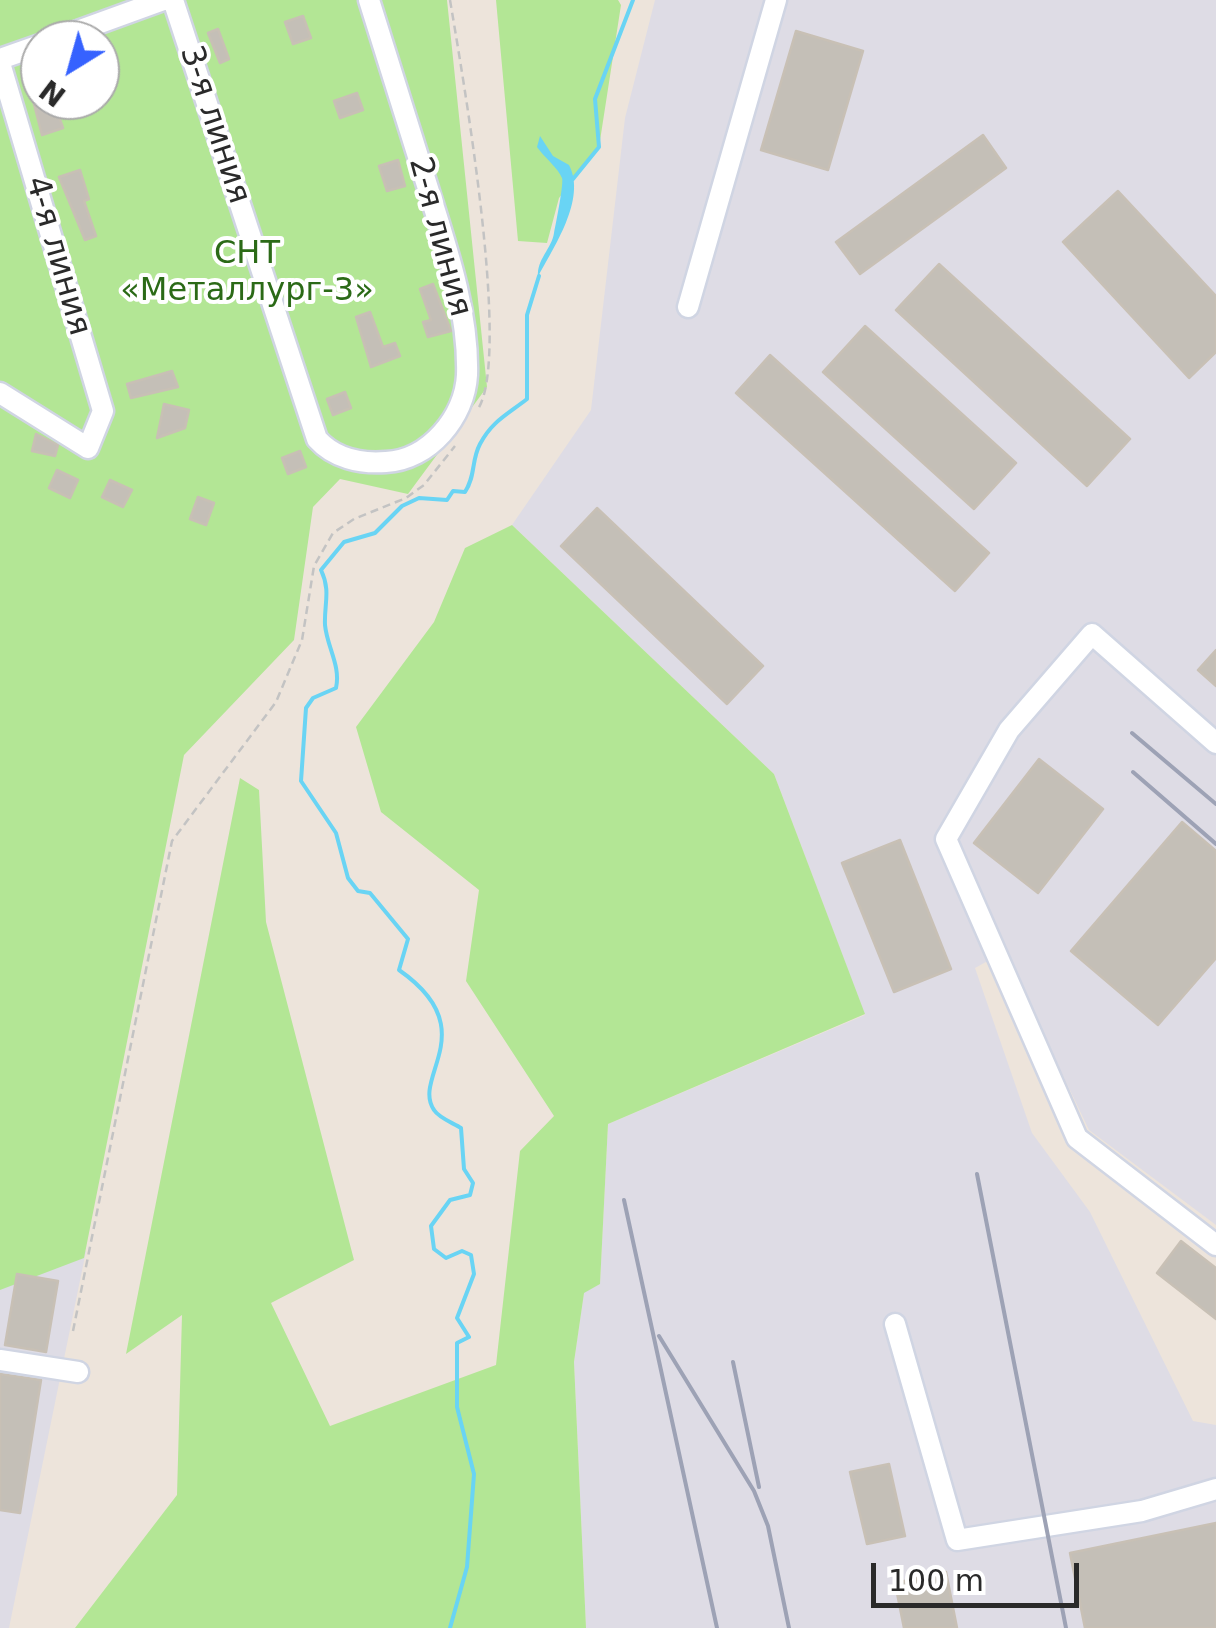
<!DOCTYPE html>
<meta charset="utf-8">
<style>
body{margin:0}
#map{position:relative;width:1216px;height:1628px;overflow:hidden;background:#ede4db;font-family:"DejaVu Sans",sans-serif}
canvas{display:block}
.north{position:absolute;left:20px;top:20px;width:100px;height:100px;box-sizing:border-box;background:#fff;border:2px solid #aaa;border-radius:50%;rotate:217deg;font-size:28px;font-weight:700;line-height:40px;text-align:center;color:#2a2a2a}
.north::after{content:'';display:block;margin:auto;width:35px;height:45px;background:#3662ff;clip-path:polygon(50% 0,100% 100%,50% 72%,0 100%)}
.scale{position:absolute;left:871px;top:1563px;width:208px;height:45px;box-sizing:border-box;border:5px solid #2a2a2a;border-top:0;padding-left:12px;font-size:30px;line-height:35px;white-space:nowrap;color:#2a2a2a;-webkit-text-stroke:8px #fff;paint-order:stroke}
</style>
<div id="map">
<canvas width="1216" height="1628"></canvas>
<div class="north">N</div>
<div class="scale">100 m</div>
</div>
<script>
const ctx = document.querySelector('canvas').getContext('2d');
ctx.lineJoin = 'round';
function paint(path, color) {
  ctx.fillStyle = color;
  ctx.fill(path, 'evenodd');
}
function stroke(path, color, width, dash) {
  ctx.strokeStyle = color;
  ctx.lineWidth = width;
  ctx.lineCap = dash ? 'butt' : 'round';
  ctx.setLineDash(dash || []);
  ctx.stroke(path);
}
function write(font, color, halo, rows, align = 'center') {
  ctx.font = font + ' "DejaVu Sans",sans-serif';
  ctx.lineWidth = 8;
  ctx.setLineDash([]);
  ctx.textBaseline = 'middle';
  ctx.strokeStyle = halo;
  ctx.fillStyle = color;
  for (const [text, x, y, turn = 0] of rows) {
    ctx.save();
    ctx.translate(x, y);
    ctx.rotate((+turn || 0) * Math.PI / 180);
    ctx.textAlign = isNaN(turn) ? turn : align;
    if (halo) ctx.strokeText(text, 0, 0);
    ctx.fillText(text, 0, 0);
    ctx.restore();
  }
}
paint(new Path2D(`
 M655 0H1216V1225L1089 1130 1004 952 975 968 1032 1133 1090 1212 1193 1421 1216 1425V1628H586L574 1362 584 1292 600 1284 608 1124 865 1015 774 774 512 525 591 410 625 118Z
 M86 1251 9 1628H0V1285Z`), '#dedce5');
paint(new Path2D(`
 M0 0H447L487 387 408 494 340 479 313 507 294 640 184 755 84 1258 0 1290ZM40 40H100V100H40Z
 M496 0H618L621 5 599 147 559 198 547 243 518 241Z
 M512 525 774 774 865 1014 608 1124 600 1284 584 1293 574 1362 586 1628H75L177 1495 182 1315 126 1354 240 778 259 790 266 922 354 1260 271 1303 330 1426 496 1365 520 1151 554 1116 466 981 479 890 381 812 356 727 434 622 465 548Z`), '#b3e695');
paint(new Path2D(`
 M540 136 553 156 569 165C587 199 553 248 538 277 536 260 552 248 554 233 556 223 564 183 562 178 558 168 544 157 537 147Z`), '#69d4f4');
stroke(new Path2D(`
 M573 179 599 147 595 99 633 0
 M450 1628 467 1567 474 1474 457 1407V1343L469 1337 457 1318 474 1274 471 1255 462 1251 446 1258 434 1249 431 1226 450 1200 470 1195 473 1183 464 1169 461 1128C453 1123 439 1118 434 1110 411 1077 485 1030 399 970L408 939 370 893 358 891 348 878 336 833 301 781 306 708 313 698 336 688C341 666 327 647 325 625 324 604 331 591 321 570L344 542 375 533 402 506 419 498 447 500 453 491 465 492C476 475 471 461 480 444 492 421 508 414 527 399V315L539 276`), '#69d4f4', 4);
const building = new Path2D(`
 M303 16 311 38 293 44 285 22Z
 M218 29 229 59 220 63 208 33Z
 M796 31 863 51 828 170 761 150Z
 M40 68V100H53L63 128 42 135 26 73Z
 M357 93 363 110 340 118 334 101Z
 M983 135 1006 168 860 274 836 242Z
 M398 160 405 186 387 191 379 166Z
 M80 170 89 199 84 201 96 236 85 240 59 177Z
 M1118 191 1216 296V352L1189 378 1063 242Z
 M939 264 1130 439 1087 486 896 310Z
 M433 284 451 331 428 337 423 322 431 320 420 289Z
 M370 312 383 347 395 343 400 356 371 367 356 317Z
 M865 326 1016 463 974 509 823 372Z
 M770 355 989 553 955 591 736 393Z
 M172 371 178 387 131 398 127 384Z
 M345 392 351 408 333 415 327 399Z
 M164 404 189 410 185 428 157 438Z
 M36 434 58 445 55 456 32 451Z
 M300 451 306 467 288 474 282 458Z
 M57 470 78 480 70 498 49 488Z
 M110 480 132 490 123 507 102 497Z
 M198 497 214 503 206 525 190 519Z
 M597 508 763 666 727 704 561 546Z
 M1216 650V686L1198 670Z
 M1039 759 1103 809 1038 893 974 843Z
 M1182 822 1216 851V958L1158 1025 1071 951Z
 M900 840 951 969 894 992 842 863Z
 M1181 1241 1216 1268V1319L1157 1273Z
 M17 1274 58 1281 46 1352 5 1345Z
 M0 1374 41 1380 20 1513 0 1510Z
 M889 1464 905 1536 867 1544 850 1472Z
 M1216 1523V1628H1085L1070 1553Z
 M946 1572 957 1628H904L895 1583Z`);
paint(building, '#c4bfb7');
stroke(building, '#c8c0b5', 2.5);
const minor = new Path2D(`
 M173 0 317 439C334 458 360 464 386 462 429 460 465 417 467 375 469 310 445 243 426 182 407 121 388 61 369 0
 M53 40 163 0
 M0 59 40 45
 M0 63 103 411 88 448 0 393
 M688 307 776 0
 M1216 743 1092 634 1009 730 946 839 1077 1138 1216 1245
 M895 1324 957 1540 1142 1511 1216 1489
 M0 1360 78 1372`);
stroke(minor, '#d0d5e3', 25);
stroke(new Path2D(`
 M450 0C462 72 512 355 478 409
 M73 1331 172 841 276 702 302 640 314 566 333 533 354 519 406 498 424 485 455 446`), '#c3c3c3', 2.5, [8, 5]);
stroke(minor, '#fff', 20);
stroke(new Path2D(`
 M1132 733 1216 804
 M1133 772 1216 844
 M977 1174 1066 1628
 M624 1200 717 1628
 M659 1336 754 1491 768 1526 789 1628
 M733 1362 759 1487`), '#9da2b5', 4);
write('32px', '#2a2a2a', '#fff', [
 ["3-я линия",214,125,72],
 ["2-я линия",439,237,75],
 ["4-я линия",57,256,74]
]);
write('32px', '#2b6a17', '#fff', [
 ["СНТ",247,255],
 ["«Металлург-3»",247,292]
]);
</script>
